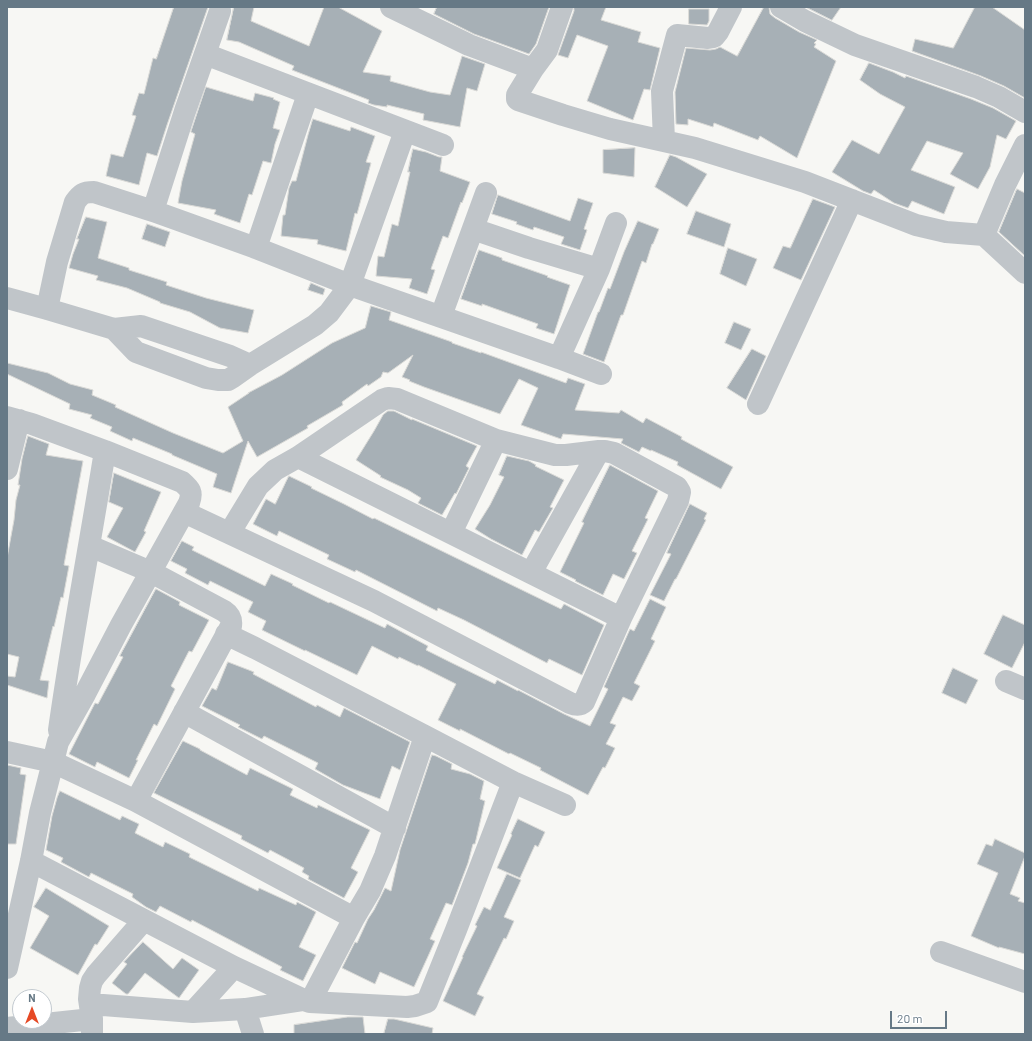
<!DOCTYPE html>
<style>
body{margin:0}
#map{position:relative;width:1032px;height:1041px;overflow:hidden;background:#f7f7f4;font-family:Barlow,sans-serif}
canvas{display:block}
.frame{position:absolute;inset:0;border:8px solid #667986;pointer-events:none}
.north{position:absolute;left:12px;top:989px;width:40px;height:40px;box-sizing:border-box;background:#fff;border:1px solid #c2c9cf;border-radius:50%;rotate:0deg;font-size:11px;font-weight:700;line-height:16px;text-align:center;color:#667986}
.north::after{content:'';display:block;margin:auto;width:14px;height:18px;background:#e64925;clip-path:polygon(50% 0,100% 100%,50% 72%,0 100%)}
.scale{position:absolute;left:890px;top:1011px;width:57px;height:18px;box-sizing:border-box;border:2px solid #667986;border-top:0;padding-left:5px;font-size:12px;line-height:14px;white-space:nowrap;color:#667986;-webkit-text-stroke:3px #fff;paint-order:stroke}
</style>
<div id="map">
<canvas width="1032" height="1041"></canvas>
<div class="frame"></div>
<div class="north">N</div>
<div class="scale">20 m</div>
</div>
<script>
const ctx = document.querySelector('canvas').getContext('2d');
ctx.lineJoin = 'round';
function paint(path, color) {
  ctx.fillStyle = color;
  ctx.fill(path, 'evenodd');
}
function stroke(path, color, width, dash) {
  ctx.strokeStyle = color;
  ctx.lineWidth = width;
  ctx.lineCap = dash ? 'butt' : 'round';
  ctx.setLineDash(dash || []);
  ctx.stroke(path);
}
const building = new Path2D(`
 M174 7H208L167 125 157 156 147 153 139 185 106 176 111 154 123 157 136 116 132 115 139 93 144 94 153 58 156 59Z
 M234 7H254L251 21 309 46 324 7H338L382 31 363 72 391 76 390 81 430 92 450 95 462 56 485 64 477 91 467 88 460 127 423 120 424 114 387 105V107L374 105 368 103 369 100 292 70 294 66 239 42 227 40Z
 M437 7H549L536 44 529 54 474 34 434 14Z
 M574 7H606L601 20 641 32 638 42 660 48 650 90 644 89 633 120 587 101 608 46 577 35 568 58 558 55 574 11Z
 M764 7H769L770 14 775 18 799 32 817 40 814 43 816 44 814 47 836 61 797 158 760 136 758 140 714 123 713 127 688 119V125L676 124 675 92 686 48 710 50 716 49 720 47 737 56Z
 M806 7H841L832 20Z
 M975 7H992L1025 30V98L1004 86 981 76 912 51 915 39 953 48Z
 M689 9H709V21L707 25 689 24Z
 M869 63 893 72 905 78 906 76 971 99 993 108 1016 121 1006 139 997 135 990 167 978 189 950 174 963 153 927 141 911 170 955 187 944 214 912 201 908 208 894 203 874 190 871 194 863 191 832 172 852 140 879 154 905 107 880 94 860 80Z
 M206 87 253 101 255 93 274 98 273 99 280 102 273 128 280 130 275 144 271 163 263 161 252 195 249 194 240 223 214 214 216 210 178 203 182 181 195 134 191 132Z
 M313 119 350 131 351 127 375 136 366 162 371 163 357 214 355 213 346 251 317 244 318 240 281 236 283 215H285L289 188 292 181H296L308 135Z
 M635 148 634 177 603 173V150Z
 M413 149 426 152 439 157H442L440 171 470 182 462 203 461 202 448 238 443 236 431 269 435 270 427 294 409 288 412 279 376 276 378 256 384 257 392 224 398 226 410 172H408Z
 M670 155 676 157 707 174 687 207 655 187Z
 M1017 189 1025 193V256L999 232Z
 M498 195 570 221 578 198 593 203 584 229 587 230 580 250 561 244 564 237 534 227 533 230 516 224 517 222 492 214Z
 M813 199 835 207 801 280 773 268 783 246 790 248Z
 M696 211 731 224 724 247 687 234Z
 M86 217 107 222 98 258 129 268V270L167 282 166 285 206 298 254 310 248 333 220 328 190 312 160 303V302L127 288 96 280 98 276 69 268 73 254 79 239H77Z
 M638 221 659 229 653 244H652L646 263 642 261 623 315H621L604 362 583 354 598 312H599L608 288 610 289 624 252Z
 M147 224 170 232 165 247 142 239Z
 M728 248 757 259 746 286 720 274Z
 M479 250 502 258V260L548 276 547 277 570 285 554 334 536 328 538 324 482 304V306L461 299Z
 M311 283 325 289 323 295 308 290Z
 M371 306 391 312 389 320 452 342V343L481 353V352L566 383 568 378 585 384 575 410 619 413 621 410 643 423 646 418 682 437 681 439 733 467 721 489 677 465 678 462 651 450V451L642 447 639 452 621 443 623 439 563 434 561 439 521 425 538 388 519 379 500 414 424 387 409 381 410 380 402 377 413 355 388 373 383 372 381 377 368 386 367 384 342 402 343 405 307 426 308 428 257 457 248 441 231 493 213 487 217 474 172 455V454L133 438 132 441 110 431 112 427 90 418 92 415 69 409 70 404 7 374V363L48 373 70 384 93 390 92 395 116 405 115 407 173 433 223 453 243 441 228 407 249 393H248L282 375 332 343 365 328Z
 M734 322 751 329 741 350 725 343Z
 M752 349 766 356 746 400 727 388Z
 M388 411H394L412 420V419L477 446 466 466 469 468 456 494 455 493 442 515 418 503 421 498 408 490 380 477 381 476 356 460 374 431 383 415Z
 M28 436 49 444 46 455 83 461 64 565 69 566 63 598 61 597 54 627 53 626 40 680 49 681 47 698 7 685V676L15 677 19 657 7 654V558L14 520 16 500 20 485H18L22 459Z
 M507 456 529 461 536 465 535 466 564 480 550 507 553 508 550 513 539 532 535 530 522 555 491 539 475 529 490 505 504 477 499 475Z
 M610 465 658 491 645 518 648 519 632 551 637 553 624 579 613 574 603 595 575 581 576 580 560 572 584 523 582 522Z
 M114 473 161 492 144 531 146 532 135 552 107 537 123 508 109 502Z
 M289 476 312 487 311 488 344 504 373 519 374 518 561 609 564 604 604 625 582 675 549 659 547 663 464 620 438 608 437 611 356 570 355 572 327 559 329 555 279 531 277 536 253 524 266 499 275 504Z
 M690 504 707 513 704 519 706 520 676 579H675L664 601 650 595 671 554 667 553Z
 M182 541 194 547 192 550 265 586 271 574 293 584 292 585 329 603 330 602 385 628 387 624 428 646 426 650 452 663 495 684 497 680 518 691V690L564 714 590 726 608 689 604 687 630 629 634 631 650 599 666 607 651 639 655 641 634 683 640 686 632 701 623 697 610 723 616 725 606 744 615 748 605 768 603 767 588 795 540 770 541 768 510 753 509 754 460 729V731L438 720 456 684 418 665V666L399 657 398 659 372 646 357 675 305 650V651L262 630 266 621 248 612 253 602 210 581 208 585 185 573 187 569 171 561Z
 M156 589 180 602 179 605 209 620 192 652 189 651 171 686 175 689 157 726 154 724 136 760H138L129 778 97 762 95 767 69 754 95 703 98 704 123 657 120 656Z
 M1003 615 1025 625V642L1012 668 984 654Z
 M228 662 254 672 253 674 316 707 317 705 340 717 344 708 410 742 400 770 392 766 380 799 343 785 315 769 318 763 264 736 262 739 238 727 240 725 202 706 212 688 216 690Z
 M953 668 978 680 966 704 942 693Z
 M183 741 200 749V750L247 775 250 768 293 789 290 795 317 808 318 805 370 830 351 868 358 872 344 898 308 879 309 876 302 872 304 868 270 850 268 853 241 839 242 836 154 793Z
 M432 755 436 756 452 764 451 769 470 774 484 781 480 799 485 801 475 844H473L468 863 452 905 446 903 430 939 435 941 414 987 380 972 375 984 342 968 355 942 357 943 368 919 374 910 385 888 391 891 400 850Z
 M7 765 21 768 20 774 26 775 16 844H7Z
 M60 791 120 820 122 816 139 824 135 833 163 847 165 842 190 854 189 857 258 891 259 888 296 905 297 902 316 912 299 947 316 955 303 981 280 970 282 967 192 920 191 922 160 906 156 912 146 907 132 897 133 894 91 873 89 877 61 862 63 858 46 850 52 816 57 798Z
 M518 819 545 832 538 847 535 845 520 878 497 868 512 835 511 834Z
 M995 839 1025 853V856L1010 894 1020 898 1018 901 1025 903V954L999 947V948L971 936 998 873 977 864 986 844 992 846Z
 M507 874 521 880 504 917 514 921 506 939 504 938 477 994 484 997 475 1016 443 1001 463 957H462L477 926 475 925 484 907 490 910Z
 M46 888 109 926 97 945 95 944 78 975 30 948 49 916 34 907Z
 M143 942 173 969 182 958 199 970 179 998 145 973 128 994H126L112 983 127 964 124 962Z
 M348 1017H363L365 1034H294V1025Z
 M388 1019H394L433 1028 432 1034H384Z`);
paint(building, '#a7b0b6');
stroke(building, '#d9d9d6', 1);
stroke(new Path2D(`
 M391 7 469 45 533 69
 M562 7 547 50 533 69 517 95V99L518 100 563 115 610 129 695 148 805 182 916 225 946 232 984 235 1025 273
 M781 7 805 21 855 45 976 87 999 97 1025 112
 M220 11 185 111 153 211 256 248 350 285 405 131
 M205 54 443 145
 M664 141 662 91 677 35 708 38 714 37 718 32 731 7
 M473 229 529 248 599 269
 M984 235 1005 185 1025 145
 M256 248 308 94
 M7 298 47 309 114 329 141 326 230 356 250 365
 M47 309 57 262 75 202C81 194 83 192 94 192L153 211
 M441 316 486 193
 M114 329 136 352 206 378 218 380H228L233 377 250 365 315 325 329 313 350 285 559 358 599 269 616 223
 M559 358 601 374
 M758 404 852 200
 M7 417 32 424 105 451 182 482C190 489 193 492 189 503L121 625 85 694 58 742 53 762 40 813 31 861 7 968
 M7 469 19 420
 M184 512 374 601 570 703C575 705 580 706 584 702L621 618 298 457
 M230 532 258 486 275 470 298 457 382 400 388 398 397 399 496 440 555 455H566L599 451H605L614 453 677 487 680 492 678 501 621 618
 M451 533 496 440
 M90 546 151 572 224 611C230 615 232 619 231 626L136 801
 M531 573 599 451
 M226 634 255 648 425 736 513 782 565 805
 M1006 681 1025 689
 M184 712 395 828
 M59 730C72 637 90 544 105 451
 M7 752 53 762 136 801 354 918
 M31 861 234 967 304 1000 310 1002 407 1007 415 1006 427 1002 456 930 513 782
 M941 952 1025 982
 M310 1002 354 918 370 891 385 856 425 736
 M90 1004 193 1012 245 1009 304 1000
 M245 1009 253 1034
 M193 1012 234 967
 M7 1028 92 1019
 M92 1034V1019L89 999 90 988 92 981 96 975 144 920`), '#c0c5c9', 22);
</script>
